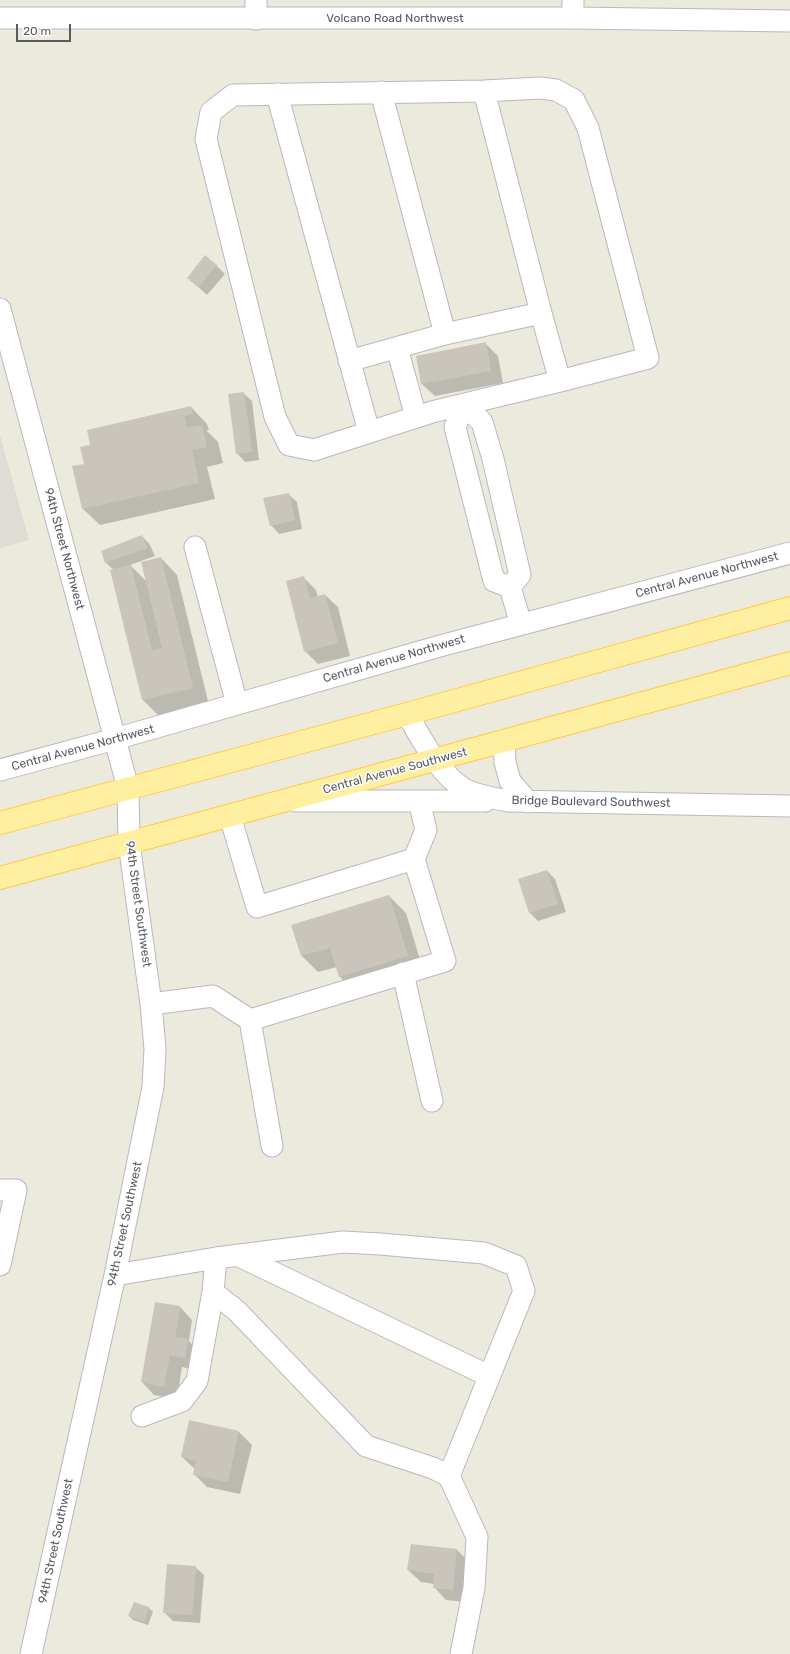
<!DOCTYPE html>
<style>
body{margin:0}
#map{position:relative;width:790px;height:1654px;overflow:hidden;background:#ece9dd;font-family:Rubik,sans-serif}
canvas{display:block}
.scale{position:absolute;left:16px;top:24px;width:55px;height:18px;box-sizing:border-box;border:2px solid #575b61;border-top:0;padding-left:5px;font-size:12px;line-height:14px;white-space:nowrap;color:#575b61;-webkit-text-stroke:3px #fff;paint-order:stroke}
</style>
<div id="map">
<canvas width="790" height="1654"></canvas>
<div class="scale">20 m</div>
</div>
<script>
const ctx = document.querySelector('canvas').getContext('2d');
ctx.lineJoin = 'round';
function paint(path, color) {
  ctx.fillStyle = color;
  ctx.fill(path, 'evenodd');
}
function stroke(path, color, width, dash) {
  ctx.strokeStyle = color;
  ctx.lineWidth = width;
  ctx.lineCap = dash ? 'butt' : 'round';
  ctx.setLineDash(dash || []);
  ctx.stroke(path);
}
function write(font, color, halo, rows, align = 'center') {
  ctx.font = font + ' Rubik,sans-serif';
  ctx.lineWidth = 3;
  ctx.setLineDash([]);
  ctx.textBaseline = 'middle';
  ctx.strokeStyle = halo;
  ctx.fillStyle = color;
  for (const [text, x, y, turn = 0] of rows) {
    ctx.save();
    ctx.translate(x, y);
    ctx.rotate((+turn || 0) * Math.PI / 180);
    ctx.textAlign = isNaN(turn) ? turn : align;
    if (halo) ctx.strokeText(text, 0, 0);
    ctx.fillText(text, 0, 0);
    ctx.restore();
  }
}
paint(new Path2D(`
 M0 435 29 540 0 548Z`), '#dfdcd6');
paint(new Path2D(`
 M216 265 225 274 207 295 188 278Z
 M485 343 498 356 503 383 435 396 422 384 417 357Z
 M243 393 252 401 259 460 245 462 237 453Z
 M191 407 207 424 209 430H206L218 442 223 463 207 467 215 499 100 525 83 509 74 467 85 464Z
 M288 494 297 502 302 529 279 534 271 525Z
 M142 536 150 545 155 556 130 565 147 582 161 558 177 575 209 705 159 716 143 700 112 571 114 570 106 563Z
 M303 577 316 590 318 597 325 595 338 607 350 656 318 664 305 651Z
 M547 871 555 879 566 912 538 921 529 912Z
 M389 896 406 913 424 973 356 993 340 977 337 967 318 972 302 956 292 926Z
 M180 1307 192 1320 189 1341 200 1353 197 1370 182 1367 177 1399 154 1395 142 1382Z
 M190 1421 239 1432 252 1445 240 1494 207 1487 194 1474 195 1469 182 1457Z
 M411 1545 457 1550 470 1563 465 1602 446 1600 434 1587V1584L421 1582 408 1570Z
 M195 1567 204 1575 200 1623 173 1621 164 1612Z
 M134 1603 149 1608 153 1612 148 1625 133 1620 129 1616Z`), '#0003');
paint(new Path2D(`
 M205 255 217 265 198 287 187 278Z
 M486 342 491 371 421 384 416 356Z
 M244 392 252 452 236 454 228 394Z
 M191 406 193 414 184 416 187 428 202 425 207 447 192 450 199 483 82 509 72 466 84 464 80 447 90 445 87 430Z
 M289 493 295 520 270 526 263 498Z
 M142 535 147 548 105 563 101 551Z
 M161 557 193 688 142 700 110 570 131 565 152 650 162 648 141 562Z
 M304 576 310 598 325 594 338 643 304 652 286 581Z
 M547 870 558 904 529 913 518 879Z
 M389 895 408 956 339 977 330 948 301 956 291 925Z
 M155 1302 180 1306 175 1337 188 1339 185 1358 170 1355 164 1387 141 1382Z
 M189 1420 239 1431 228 1482 193 1475 196 1461 181 1457Z
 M411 1544 457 1549 453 1590 433 1588 434 1574 407 1570Z
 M167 1564 196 1566 192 1615 163 1613Z
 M134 1602 149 1607 144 1622 128 1616Z`), '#c9c5bd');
const minor = new Path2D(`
 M0 18H573L790 21
 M573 18V0
 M256 19V0
 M484 91 541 313 560 381 432 412 314 450 289 445 275 417 206 139 211 112 233 95Z
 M484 91 540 88 556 90 574 100 588 128 648 358 560 381
 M277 94 369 432
 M0 309 128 788 129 843 151 1004 155 1049 153 1087 115 1275 31 1654
 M445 334 541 313
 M397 348 416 417
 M349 361 445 334 381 92
 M464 405 482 422 493 459 520 575 510 587 494 581 455 427Z
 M195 547 237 704
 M510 587 521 624
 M407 714C422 739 439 775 466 790 478 796 494 798 508 801L790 806
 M504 741 505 762 510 781 528 802
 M0 770 115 739 440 646 790 553
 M296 801H485
 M414 859 426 830 419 801
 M403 973 432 1101
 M151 1004 213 996 250 1020 445 961 414 859 257 907 230 816
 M250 1020 272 1146
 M0 1190H16L0 1265
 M237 1255 489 1376
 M115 1275 216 1258 343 1242 380 1244 484 1253 516 1266 524 1291 449 1476 433 1468 366 1446 237 1311 213 1292 216 1258
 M142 1416 182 1401 197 1381 213 1292
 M449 1476 477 1537 474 1588 461 1654`);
const major = new Path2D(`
 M0 823 407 714 790 608
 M0 878 790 663`);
stroke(minor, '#b6b9bf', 23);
stroke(major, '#ffca44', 24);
stroke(minor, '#fff', 21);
stroke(major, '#ffefa0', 22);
write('12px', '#575b61', '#fff', [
 ["Volcano Road Northwest",395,19],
 ["94th Street Northwest",64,549,75],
 ["Central Avenue Northwest",707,575,-15],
 ["Central Avenue Northwest",394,659,-16],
 ["Central Avenue Northwest",83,748,-15],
 ["Central Avenue Southwest",395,771,-15],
 ["Bridge Boulevard Southwest",591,802,1],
 ["94th Street Southwest",138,904,82],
 ["94th Street Southwest",125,1224,-78],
 ["94th Street Southwest",56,1541,-78]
]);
</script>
